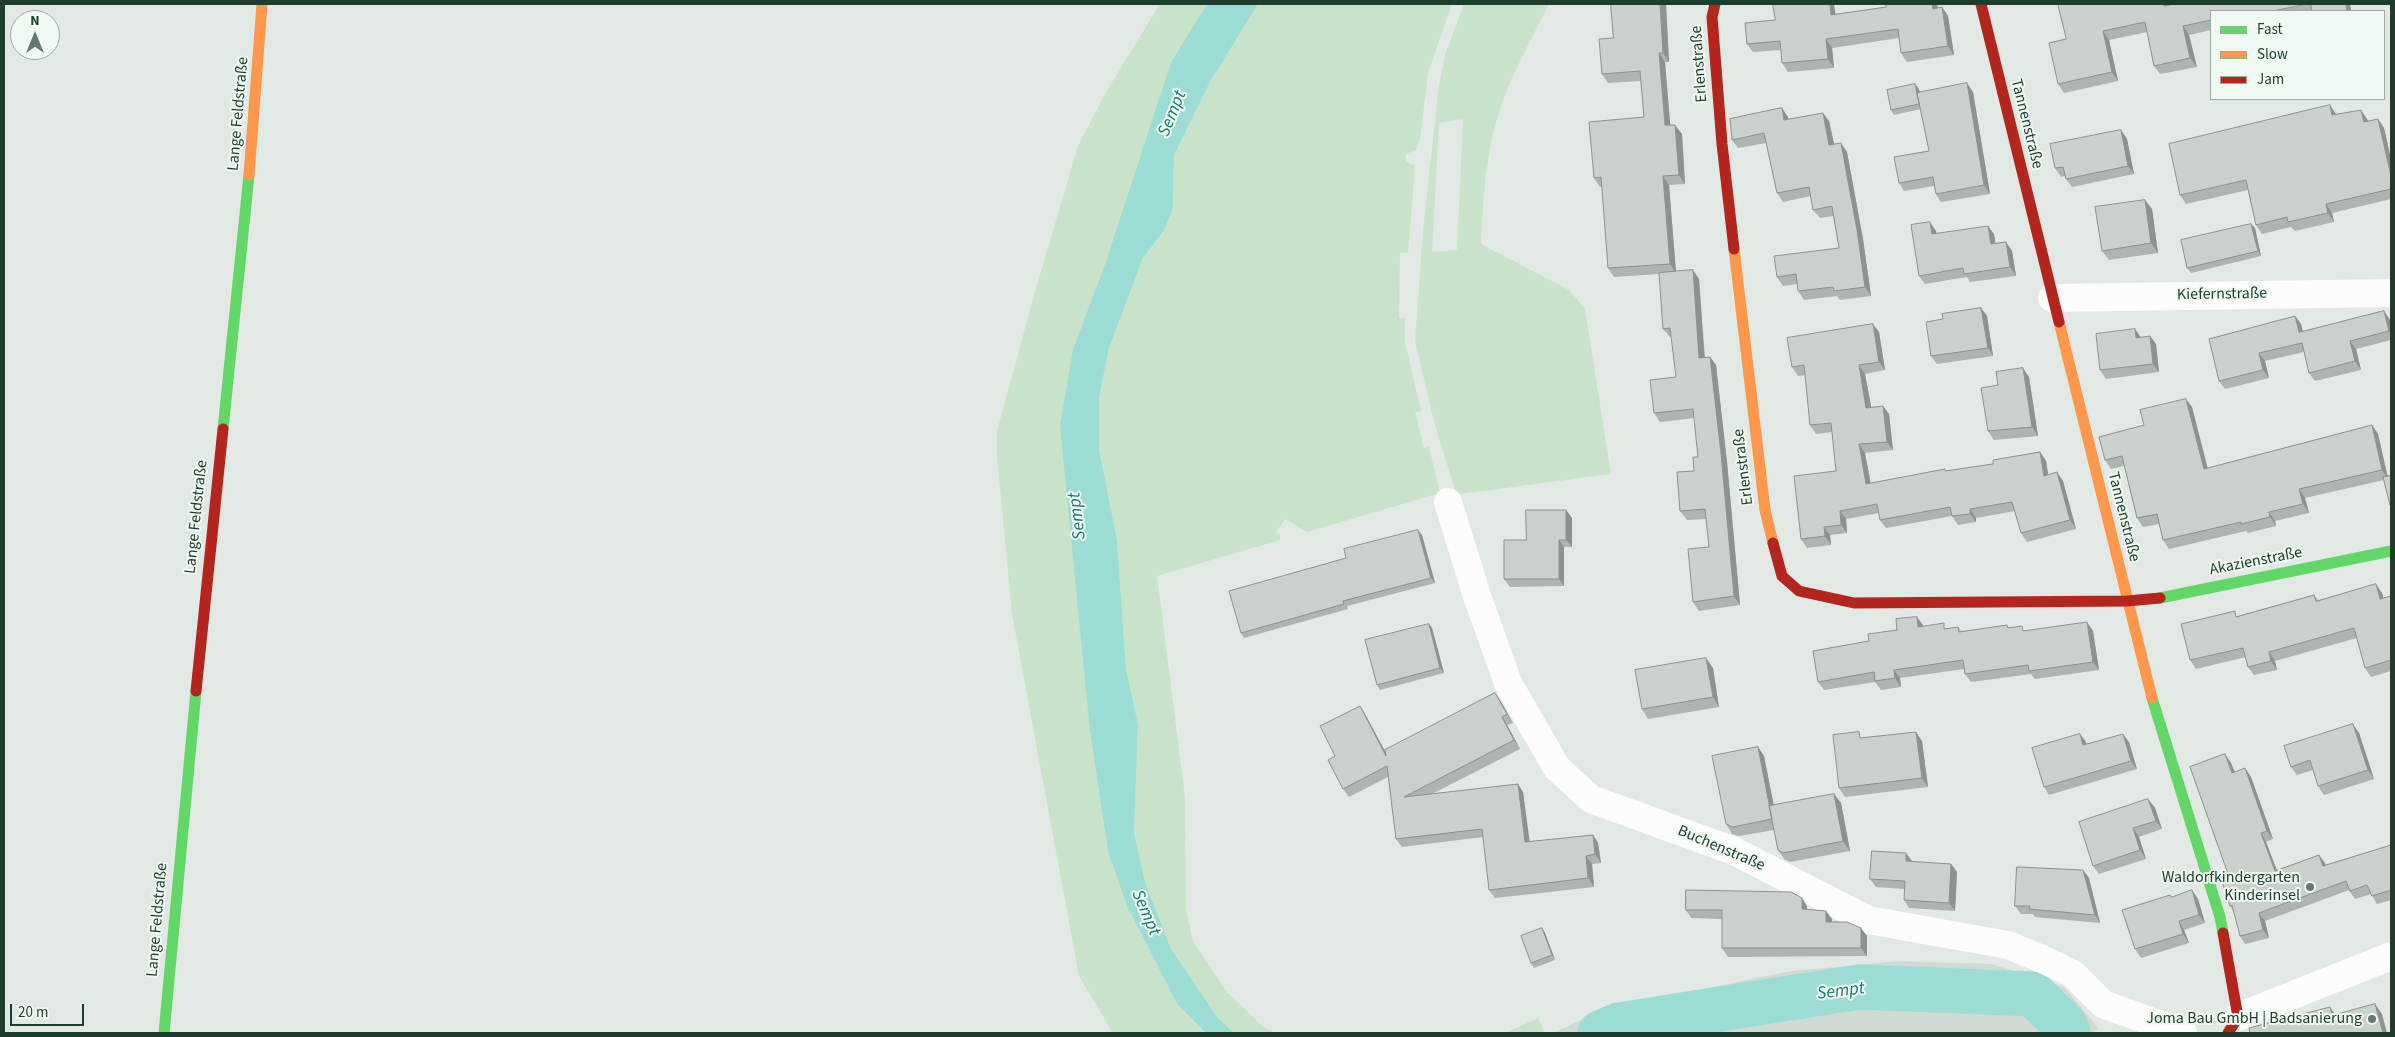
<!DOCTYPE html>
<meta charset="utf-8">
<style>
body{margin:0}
#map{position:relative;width:2395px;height:1037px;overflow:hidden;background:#e2e8e3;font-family:"Source Sans 3",sans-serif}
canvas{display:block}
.frame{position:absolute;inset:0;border:5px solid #1e3d2d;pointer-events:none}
.legend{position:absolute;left:2210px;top:10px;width:175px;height:90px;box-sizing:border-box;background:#eff8f1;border:1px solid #9bada3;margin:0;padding:6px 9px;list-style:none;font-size:15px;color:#1e3d2d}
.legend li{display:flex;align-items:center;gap:10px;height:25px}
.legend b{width:25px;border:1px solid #9bada3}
.north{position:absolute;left:10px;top:10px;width:50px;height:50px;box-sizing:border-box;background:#eff8f1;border:1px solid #9bada3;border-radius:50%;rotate:0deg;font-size:14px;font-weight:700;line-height:20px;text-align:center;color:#1e3d2d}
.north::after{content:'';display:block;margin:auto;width:18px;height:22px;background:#63796d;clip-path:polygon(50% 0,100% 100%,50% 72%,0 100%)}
.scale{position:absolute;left:10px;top:1004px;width:74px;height:22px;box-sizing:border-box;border:2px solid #1e3d2d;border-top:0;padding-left:6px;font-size:15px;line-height:18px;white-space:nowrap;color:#1e3d2d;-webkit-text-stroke:4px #eff8f1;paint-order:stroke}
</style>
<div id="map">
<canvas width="2395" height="1037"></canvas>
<div class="frame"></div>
<ul class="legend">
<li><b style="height:6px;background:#63d668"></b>Fast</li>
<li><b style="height:6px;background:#ff974d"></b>Slow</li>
<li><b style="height:6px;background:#b3261e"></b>Jam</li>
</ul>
<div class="north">N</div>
<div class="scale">20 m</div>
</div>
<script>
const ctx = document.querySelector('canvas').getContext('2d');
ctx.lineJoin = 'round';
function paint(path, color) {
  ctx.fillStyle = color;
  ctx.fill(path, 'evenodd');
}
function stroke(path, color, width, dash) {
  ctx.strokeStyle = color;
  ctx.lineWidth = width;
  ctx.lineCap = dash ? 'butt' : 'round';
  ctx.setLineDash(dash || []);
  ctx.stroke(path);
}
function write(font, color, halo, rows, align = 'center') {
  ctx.font = font + ' "Source Sans 3",sans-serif';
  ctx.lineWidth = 4;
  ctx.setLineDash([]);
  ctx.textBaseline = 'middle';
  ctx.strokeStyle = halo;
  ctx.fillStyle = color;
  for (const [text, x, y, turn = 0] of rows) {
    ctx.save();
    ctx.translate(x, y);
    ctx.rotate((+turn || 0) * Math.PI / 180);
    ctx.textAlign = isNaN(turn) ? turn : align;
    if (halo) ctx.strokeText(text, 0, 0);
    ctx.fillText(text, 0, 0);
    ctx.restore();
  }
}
paint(new Path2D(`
 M1900 961 1991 964 2064 987 2099 1029 2091 1033H1553L1599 1012 1756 978 1793 971Z`), '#cfdad2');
paint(new Path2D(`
 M1160 4H1207L1171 62 1105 264 1073 349V541L1090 731 1108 852 1127 906 1177 1004 1206 1033H1113L1079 976 1012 614 997 456V431L1036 288 1078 146 1106 92Z
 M1258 4H1452L1428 73 1420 139 1416 150 1406 154V161L1415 166 1408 253H1400L1399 318H1405V342L1421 411 1415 412 1424 448 1429 447 1440 493 1307 532 1285 519 1276 532 1280 535V540L1157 576 1185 797 1186 909 1193 941 1227 992 1262 1026 1276 1033H1234L1218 1018 1171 949 1145 882 1134 833 1138 724 1126 669 1117 540 1099 449V398L1109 348 1143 258 1164 230 1173 209 1174 155 1210 82Z
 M1464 4H1549C1535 32 1519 61 1507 90 1487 138 1483 193 1481 244L1569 290 1585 309 1611 474 1460 494 1471 529H1467L1434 422 1415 341 1423 230 1439 85 1445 55ZM1463 119 1457 250 1432 252 1439 123Z
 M1538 1018 1545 1033H1505Z`), '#c9e3ca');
paint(new Path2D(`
 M1207 4H1258L1210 82 1174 155 1173 209 1164 230 1143 258 1109 348 1099 398V449L1117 540 1126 669 1138 724 1134 833 1145 882 1171 949 1218 1018 1234 1033H1206L1177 1004 1127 906 1108 852 1090 731 1060 426 1073 349 1105 264 1171 62Z
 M1776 1001 1753 1013 1644 1033H1577L1611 1014 1687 1003Z`), '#9ddcd5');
stroke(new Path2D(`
 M1600 1033 1619 1025 1859 987 2033 994 2064 1024 2068 1033`), '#9ddcd5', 45);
stroke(new Path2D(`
 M2052 298 2391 293
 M1448 502 1477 596 1508 683 1557 768 1591 799 1734 851 1868 920 2008 945 2042 959 2073 974 2103 1004 2183 1033
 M2238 1017 2391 956`), '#fbfcfb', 28);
stroke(new Path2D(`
 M223 429 249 175
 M2160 598 2391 551
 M2152 698 2220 917 2223 933
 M164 1033 196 691`), '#63d668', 11);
stroke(new Path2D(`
 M249 175 262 4
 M1734 249 1765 510 1773 543
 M2059 322 2152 698`), '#ff974d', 11);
stroke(new Path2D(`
 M1715 4 1712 17 1722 144 1734 249
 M1981 4 2059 322
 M1773 543 1782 576 1799 591 1854 603 2127 601 2160 598
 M196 691 223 429
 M2223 933 2238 1017 2228 1033`), '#b3261e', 11);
paint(new Path2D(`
 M1611 4H1666L1669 62H1665L1670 125 1682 134 1685 184 1669 185 1676 272 1699 279 1705 357H1710L1716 365 1727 462 1740 605 1699 611 1693 602 1709 547 1706 519 1687 520 1680 511 1694 471 1698 457 1694 418 1660 422 1654 413 1676 377 1672 337H1670L1663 329 1660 274 1614 277 1608 268 1602 187H1600L1594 178 1644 117 1641 81 1608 83 1602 74 1613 38Z
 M1886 4H1937L1938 8 1942 7 1948 16 1954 55 1907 62 1901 53 1899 38 1832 48 1834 68 1788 72 1782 63 1781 50 1753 52 1747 44 1775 20 1836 14 1886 7Z
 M2058 4H2168V5L2175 4H2350L2351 11H2211V30L2189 35 2197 67 2160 74 2154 66 2147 32 2109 40 2118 81 2064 93 2058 84 2066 39Z
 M1919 89V92H1973L1990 194 1941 202 1936 194 1934 186 1904 191 1899 183 1929 151 1921 109 1894 115 1891 110Z
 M2336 114 2367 119 2368 121 2378 119 2384 128 2391 159V199L2332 213 2334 222 2295 231 2291 227 2262 234 2256 225 2248 190 2186 204 2180 195Z
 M1788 117V119L1829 121 1834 144 1847 152 1863 239 1871 296 1840 300 1837 296 1804 300 1798 291 1797 284 1783 286 1777 277 1839 248 1833 216 1820 218 1813 210 1811 196 1783 202 1777 193 1766 143 1738 148 1732 140Z
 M2121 130 2127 139 2134 174 2072 187 2066 179 2065 176 2061 177 2055 168Z
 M2145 200 2152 209 2158 253 2109 260 2102 251Z
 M2255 228 2261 256 2191 273 2187 268Z
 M1936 231V233L1994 234 1995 243 2006 242 2012 251 2016 276 1970 282 1967 277 1925 284 1919 276Z
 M1981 308 1987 316 1993 356 1937 364 1931 356 1943 319Z
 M2384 311 2390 320 2391 326V340L2356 349 2361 370 2315 381 2309 373 2304 352 2265 361 2269 378 2225 389 2219 381 2295 316 2301 324 2303 332Z
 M2135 329 2141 337 2150 336 2156 344 2159 372 2106 379 2100 370Z
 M1879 332 1885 370 1865 374 1871 407 1883 406 1889 414 1893 450 1865 453 1871 483 1993 464 2040 452 2046 461 2048 475 2063 481 2076 529 2027 542 2021 533 2015 511 1976 518V522L1958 525 1952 516 1886 528 1880 520 1879 513 1846 519 1847 533 1830 535 1831 545 1807 548 1801 539 1836 471 1832 432 1816 434 1810 425 1805 375 1798 376 1792 367Z
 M2029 377 2038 436 1994 440 1988 431 1998 385Z
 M2192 407 2207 468 2372 425 2378 434 2388 477 2391 476V508L2390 505 2384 480 2305 498 2309 513 2275 521 2276 526 2248 533 2246 531 2169 549 2163 540 2159 524 2143 527 2137 518 2124 466 2111 469 2105 460 2144 425Z
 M1566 510 1572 518V547H1564V586L1510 587 1504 579 1526 540Z
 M1422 535 1435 583 1347 606 1348 609 1244 638 1241 633Z
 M2382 593 2383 598 2391 596V671L2371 677 2365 668 2357 638 2275 661 2277 670 2254 675 2248 667 2246 657 2196 669 2190 660 2238 616 2314 595 2318 600Z
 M1429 624 1432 628 1444 673 1380 690 1377 685Z
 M1923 625V626L1947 629 1958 627 1961 631 2009 628 2026 631H2093L2099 670 2035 679 2031 674 1971 682 1965 674 1964 669 1900 678 1901 687 1881 690 1875 682 1824 690 1818 682 1869 641 1897 630Z
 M1713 668 1719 707 1648 719 1642 709Z
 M1495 693 1501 702 1513 723 1507 725 1520 749 1432 794 1523 792 1529 842 1593 835 1598 843 1601 863 1592 864 1594 887 1495 898 1489 890 1483 837 1402 847 1396 839 1388 777 1349 797 1343 789 1335 756 1360 706 1365 714 1385 752Z
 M2359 733 2374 779 2324 795 2318 786 2313 770 2297 775 2291 767Z
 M1863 738 1922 741 1928 787 1845 797 1839 788Z
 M2086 742V745L2129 742 2137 769 2049 795 2044 787Z
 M1758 747 1764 756 1774 805 1834 794 1841 803 1850 851 1790 862 1784 859 1778 850 1774 830 1739 836 1732 834 1726 824Z
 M2225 754 2231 763 2235 772 2245 768 2251 777 2273 839 2266 842 2277 870 2319 855 2325 865 2391 845V900L2377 904 2371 894 2355 899 2349 890 2265 921 2269 938 2245 944 2240 936 2234 912 2230 906 2226 880 2228 874Z
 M2148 799 2155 808 2162 829 2139 837 2146 859 2099 874 2093 866Z
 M1912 861V862L1951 864 1957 872 1955 911 1909 908 1904 900V889L1876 887 1870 879Z
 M2083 870 2089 878 2100 923 2035 917 2033 914H2021L2015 906Z
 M2170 895 2172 897 2198 899 2205 923 2184 930 2189 943 2141 958 2135 949Z
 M1807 906V910L1832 919V922L1867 936V956L1728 957 1722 948V919L1691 918 1686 910Z
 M1542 928 1545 933 1555 960 1534 968 1531 963Z`), '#aeb4af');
paint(new Path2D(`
 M1660 4H1666L1669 62 1663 53Z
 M1830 4H1834L1837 24 1831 15Z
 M1932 4H1937L1939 17 1933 9Z
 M2346 4H2350L2351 11H2347Z
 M1942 7 1948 16 1954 55 1948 46Z
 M2183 26 2189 35 2197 67 2190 58Z
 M2103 31 2109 40 2118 81 2112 72Z
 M1826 39 1832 48 1834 68 1828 59Z
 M1659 53 1665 62 1671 134 1665 125Z
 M1967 83 1973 92 1990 194 1984 185Z
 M1915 84 1919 89 1923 109 1919 104Z
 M2330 105 2336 114 2332 115Z
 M1782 108 1788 117 1790 129 1784 120Z
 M2361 110 2367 119 2370 131 2364 122Z
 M1823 113 1829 121 1836 153 1829 145Z
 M2378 119 2384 128 2391 159V176Z
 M1675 125 1682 134 1685 184 1679 175Z
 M2121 130 2127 139 2134 174 2128 166Z
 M1841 143 1847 152 1863 239 1871 296 1865 287Z
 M1663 176 1669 185 1676 273 1670 264Z
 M2145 200 2152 209 2158 253 2151 243Z
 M2326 204 2332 213 2334 222 2328 213Z
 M1930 222 1936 231 1938 243 1932 234Z
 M2251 224 2255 228 2261 256 2258 251Z
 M1988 226 1994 234 1997 253 1991 244Z
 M2006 242 2012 251 2016 276 2010 267Z
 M1693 270 1699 279 1705 367 1699 358Z
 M1981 308 1987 316 1993 356 1988 348Z
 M2384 311 2390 320 2391 326V335L2389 331Z
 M2295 316 2301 324 2305 341 2299 332Z
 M1873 324 1879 332 1885 370 1879 362Z
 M2135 329 2141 338H2136Z
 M2150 336 2156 344 2159 372 2153 364Z
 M2350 341 2356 349 2361 370 2355 361Z
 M2259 353 2265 361 2269 378 2263 370Z
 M1710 357 1716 365 1727 462 1740 605 1734 596Z
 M1859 365 1865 374 1873 416 1866 408Z
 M2023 368 2029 377 2038 436 2032 427Z
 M2186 399 2192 407 2210 477 2204 469Z
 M1883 406 1889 414 1893 450 1887 442Z
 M2372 425 2378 434 2388 479 2382 470Z
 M1859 444 1865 453 1872 492 1866 484Z
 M2040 452 2046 461 2050 485 2044 476Z
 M2057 472 2063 481 2076 529 2070 520Z
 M2299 489 2305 498 2309 513 2303 504Z
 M1970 509 1976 518V522L1970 514Z
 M1566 510 1572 518V547L1566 540Z
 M1840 511 1846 519 1847 533 1841 525Z
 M2269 512 2275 521 2276 526 2270 517Z
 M1824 527 1830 535 1831 545 1825 536Z
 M1418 530 1422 535 1435 583 1431 578Z
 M1559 540 1564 547V586L1559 579Z
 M2376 584 2382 593 2386 608 2380 599Z
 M1917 617 1923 625 1924 635 1918 627Z
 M2087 622 2093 631 2099 670 2093 662Z
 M1429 624 1432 628 1444 673 1440 668Z
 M2269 652 2275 661 2277 670 2271 661Z
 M1706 658 1713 668 1719 707 1713 697Z
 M1894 670 1900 678 1901 687 1895 678Z
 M1495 693 1501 702 1513 723 1507 714Z
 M1360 706 1365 714 1392 764 1386 756Z
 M1502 717 1507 725 1520 749 1514 740Z
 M2353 724 2359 733 2374 779 2368 770Z
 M1916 732 1922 741 1928 787 1922 778Z
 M2080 734 2086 742 2089 753 2083 745Z
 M2123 734 2129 742 2137 769 2131 761Z
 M1758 747 1764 756 1778 829 1772 819Z
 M2225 754 2231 763 2238 781 2232 773Z
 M2245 768 2251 777 2273 839 2267 831Z
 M1518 784 1523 792 1531 851 1525 842Z
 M1834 794 1841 803 1850 851 1843 841Z
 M2148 799 2155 808 2162 829 2156 821Z
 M2133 828 2139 837 2146 859 2140 850Z
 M2261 833 2266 842 2280 879 2275 871Z
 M1593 835 1598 843 1601 863 1595 854Z
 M1906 853 1912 861 1911 869 1906 861Z
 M2319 855 2325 863 2329 874 2323 866Z
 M1586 856 1592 864 1594 887 1588 878Z
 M1951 864 1957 872 1955 911 1949 903Z
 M2083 870 2089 878 2100 923 2095 915Z
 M2192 890 2198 899 2205 923 2199 915Z
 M1802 898 1807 906V917L1802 909Z
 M1826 911 1832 919V930L1826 922Z
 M2259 913 2265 921 2269 938 2263 930Z
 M2179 921 2184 930 2189 943 2183 934Z
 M1542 928 1545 933 1555 960 1552 955Z
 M1861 928 1867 936V956L1861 948Z
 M2375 1004 2382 1014 2387 1033H2383Z
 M2330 1007 2337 1017 2332 1015Z`), '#8d928f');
const building = new Path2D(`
 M1611 4H1660L1663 53H1659L1665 125H1675L1679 175 1663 176 1670 264 1608 268 1601 177 1594 178 1589 122 1644 117 1640 71 1602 74 1599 39 1613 38Z
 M1773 4H1830L1831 15 1886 7V4H1932L1933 9 1942 7 1948 46 1901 53 1898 29 1826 39 1828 59 1782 63 1780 41 1747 44 1745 23 1775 20Z
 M2058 4H2164V6L2175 4H2307L2273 11H2211V20L2183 26 2190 58 2154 66 2145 22 2103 31 2112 72 2058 84 2049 43 2066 39Z
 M2311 4H2346L2347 11H2312Z
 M1967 83 1984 185 1936 194 1933 177 1899 183 1894 157 1929 151 1917 93Z
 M1915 84 1919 104 1891 110 1887 90Z
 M2330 105 2332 115 2361 110 2364 122 2378 119 2391 176V189L2326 204 2328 213 2288 222 2287 217 2256 225 2246 180 2180 195 2169 144Z
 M1782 108 1784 120 1823 113 1829 145 1841 143 1857 230 1865 287 1834 291 1833 287 1798 291 1796 274 1777 277 1774 256 1839 248 1832 206 1813 210 1809 187 1777 193 1764 133 1732 140 1730 119Z
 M2121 130 2128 166 2066 179 2063 167 2055 168 2050 144Z
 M2145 200 2151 243 2102 251 2095 207Z
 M1930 222 1932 234 1988 226 1991 244 2006 242 2010 267 1964 274 1963 268 1919 276 1911 225Z
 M2251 224 2258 251 2187 268 2181 240Z
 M1693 270 1699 358 1710 357 1721 453 1734 596 1693 602 1688 549 1709 547 1705 509 1680 511 1677 472 1694 471 1693 457H1698L1693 409 1654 413 1650 380 1676 377 1670 328 1663 329 1659 273Z
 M1981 308 1988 348 1931 356 1926 322 1943 319 1942 314Z
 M2384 311 2389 331 2350 341 2355 361 2309 373 2302 343 2259 353 2263 370 2219 381 2209 339 2295 316 2299 332Z
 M1873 324 1879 362 1859 365 1866 408 1883 406 1887 442 1859 444 1866 484 1945 469V471L1993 464V460L2040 452 2044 476 2057 472 2070 520 2021 533 2012 502 1970 509V514L1952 516 1950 507 1880 520 1877 504 1840 511 1841 525 1824 527 1825 536 1801 539 1794 476 1836 471 1831 423 1810 425 1804 365 1792 367 1787 338Z
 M2135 329 2136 338 2150 336 2153 364 2100 370 2096 334Z
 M2023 368 2032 427 1988 431 1981 388 1998 385 1996 372Z
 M2186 399 2204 469 2372 425 2382 470 2299 489 2303 504 2269 512 2270 517 2241 524V522L2163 540 2157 514 2137 518 2122 456 2105 460 2099 437 2144 425 2140 410Z
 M2391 476V505H2390L2383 477Z
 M1526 510H1566V540H1559V579H1504V540H1526Z
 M1418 530 1431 578 1343 601 1344 604 1241 633 1229 591 1346 558 1344 549Z
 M2376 584 2380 599 2391 596V660L2365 668 2354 628 2269 652 2271 661 2248 667 2243 648 2190 660 2181 624 2235 611 2236 617 2314 595 2316 601Z
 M1917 617 1918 627 1944 623V629L1958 627 1959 632 2007 625 2008 628 2022 626 2023 631 2087 622 2093 662 2029 671 2028 665 1965 674 1963 660 1894 670 1895 678 1875 681 1874 672 1818 682 1813 651 1869 641 1868 634 1897 630 1896 619Z
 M1429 624 1440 668 1377 685 1365 640Z
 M1706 658 1713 697 1642 709 1635 670Z
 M1495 693 1507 714 1502 717 1514 740 1404 797 1518 784 1525 842 1593 835 1595 854 1586 856 1588 878 1489 890 1482 829 1396 839 1387 766 1343 789 1328 760 1335 756 1320 726 1360 706 1386 756 1385 750Z
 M2353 724 2368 770 2318 786 2310 760 2291 767 2284 746Z
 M1859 732 1860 738 1916 732 1922 778 1839 788 1833 735Z
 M2080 734 2083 745 2123 734 2131 761 2044 787 2032 748Z
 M1758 747 1772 819 1733 827 1726 824 1712 756Z
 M2225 754 2232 773 2245 768 2267 831 2261 833 2275 871 2319 855 2323 866 2391 845V890L2372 896 2367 885 2350 891 2346 881 2259 913 2263 930 2240 936 2232 905 2230 906 2222 881 2226 880 2225 876 2228 874 2190 767Z
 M1834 794 1843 841 1783 853 1778 850 1769 806Z
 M2148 799 2156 821 2133 828 2140 850 2093 866 2079 822Z
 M1872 851 1906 853V861L1951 864 1949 903 1904 900 1905 881 1870 879Z
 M2017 867 2083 870 2095 915 2029 909 2030 906H2015Z
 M1686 890 1791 892 1802 898V909L1826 911V922H1847L1861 928V948H1722V910H1686Z
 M2192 890 2199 915 2179 921 2183 934 2135 949 2122 910 2170 895 2171 897Z
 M1542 928 1552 955 1531 963 1521 936Z
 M2375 1004 2383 1033H2250L2249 1028 2330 1007 2332 1015Z`);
paint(building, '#cad1cc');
stroke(building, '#8d928f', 1);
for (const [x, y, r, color] of [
 [2310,887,5,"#63796d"],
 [2372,1019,5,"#63796d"]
]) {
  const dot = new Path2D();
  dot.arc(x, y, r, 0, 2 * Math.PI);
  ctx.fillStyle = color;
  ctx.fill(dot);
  stroke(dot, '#eff8f1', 2);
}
write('16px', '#1e3d2d', '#eff8f1', [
 ["Erlenstraße",1700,64,-94],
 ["Lange Feldstraße",239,114,-85],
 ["Tannenstraße",2026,124,76],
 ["Kiefernstraße",2222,295,-1],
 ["Erlenstraße",1744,467,-97],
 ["Lange Feldstraße",197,517,-84],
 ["Tannenstraße",2123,517,76],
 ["Akazienstraße",2256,562,-11],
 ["Buchenstraße",1721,849,23],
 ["Lange Feldstraße",158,920,-85]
]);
write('16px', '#1e3d2d', '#eff8f1', [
 ["Waldorfkindergarten",2300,878],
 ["Kinderinsel",2300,896],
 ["Joma Bau GmbH | Badsanierung",2362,1019]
], 'right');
write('italic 18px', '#127a70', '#eff8f1', [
 ["Sempt",1173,114,-68],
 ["Sempt",1078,516,-97],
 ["Sempt",1145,913,67],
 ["Sempt",1841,992,-7]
]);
</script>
